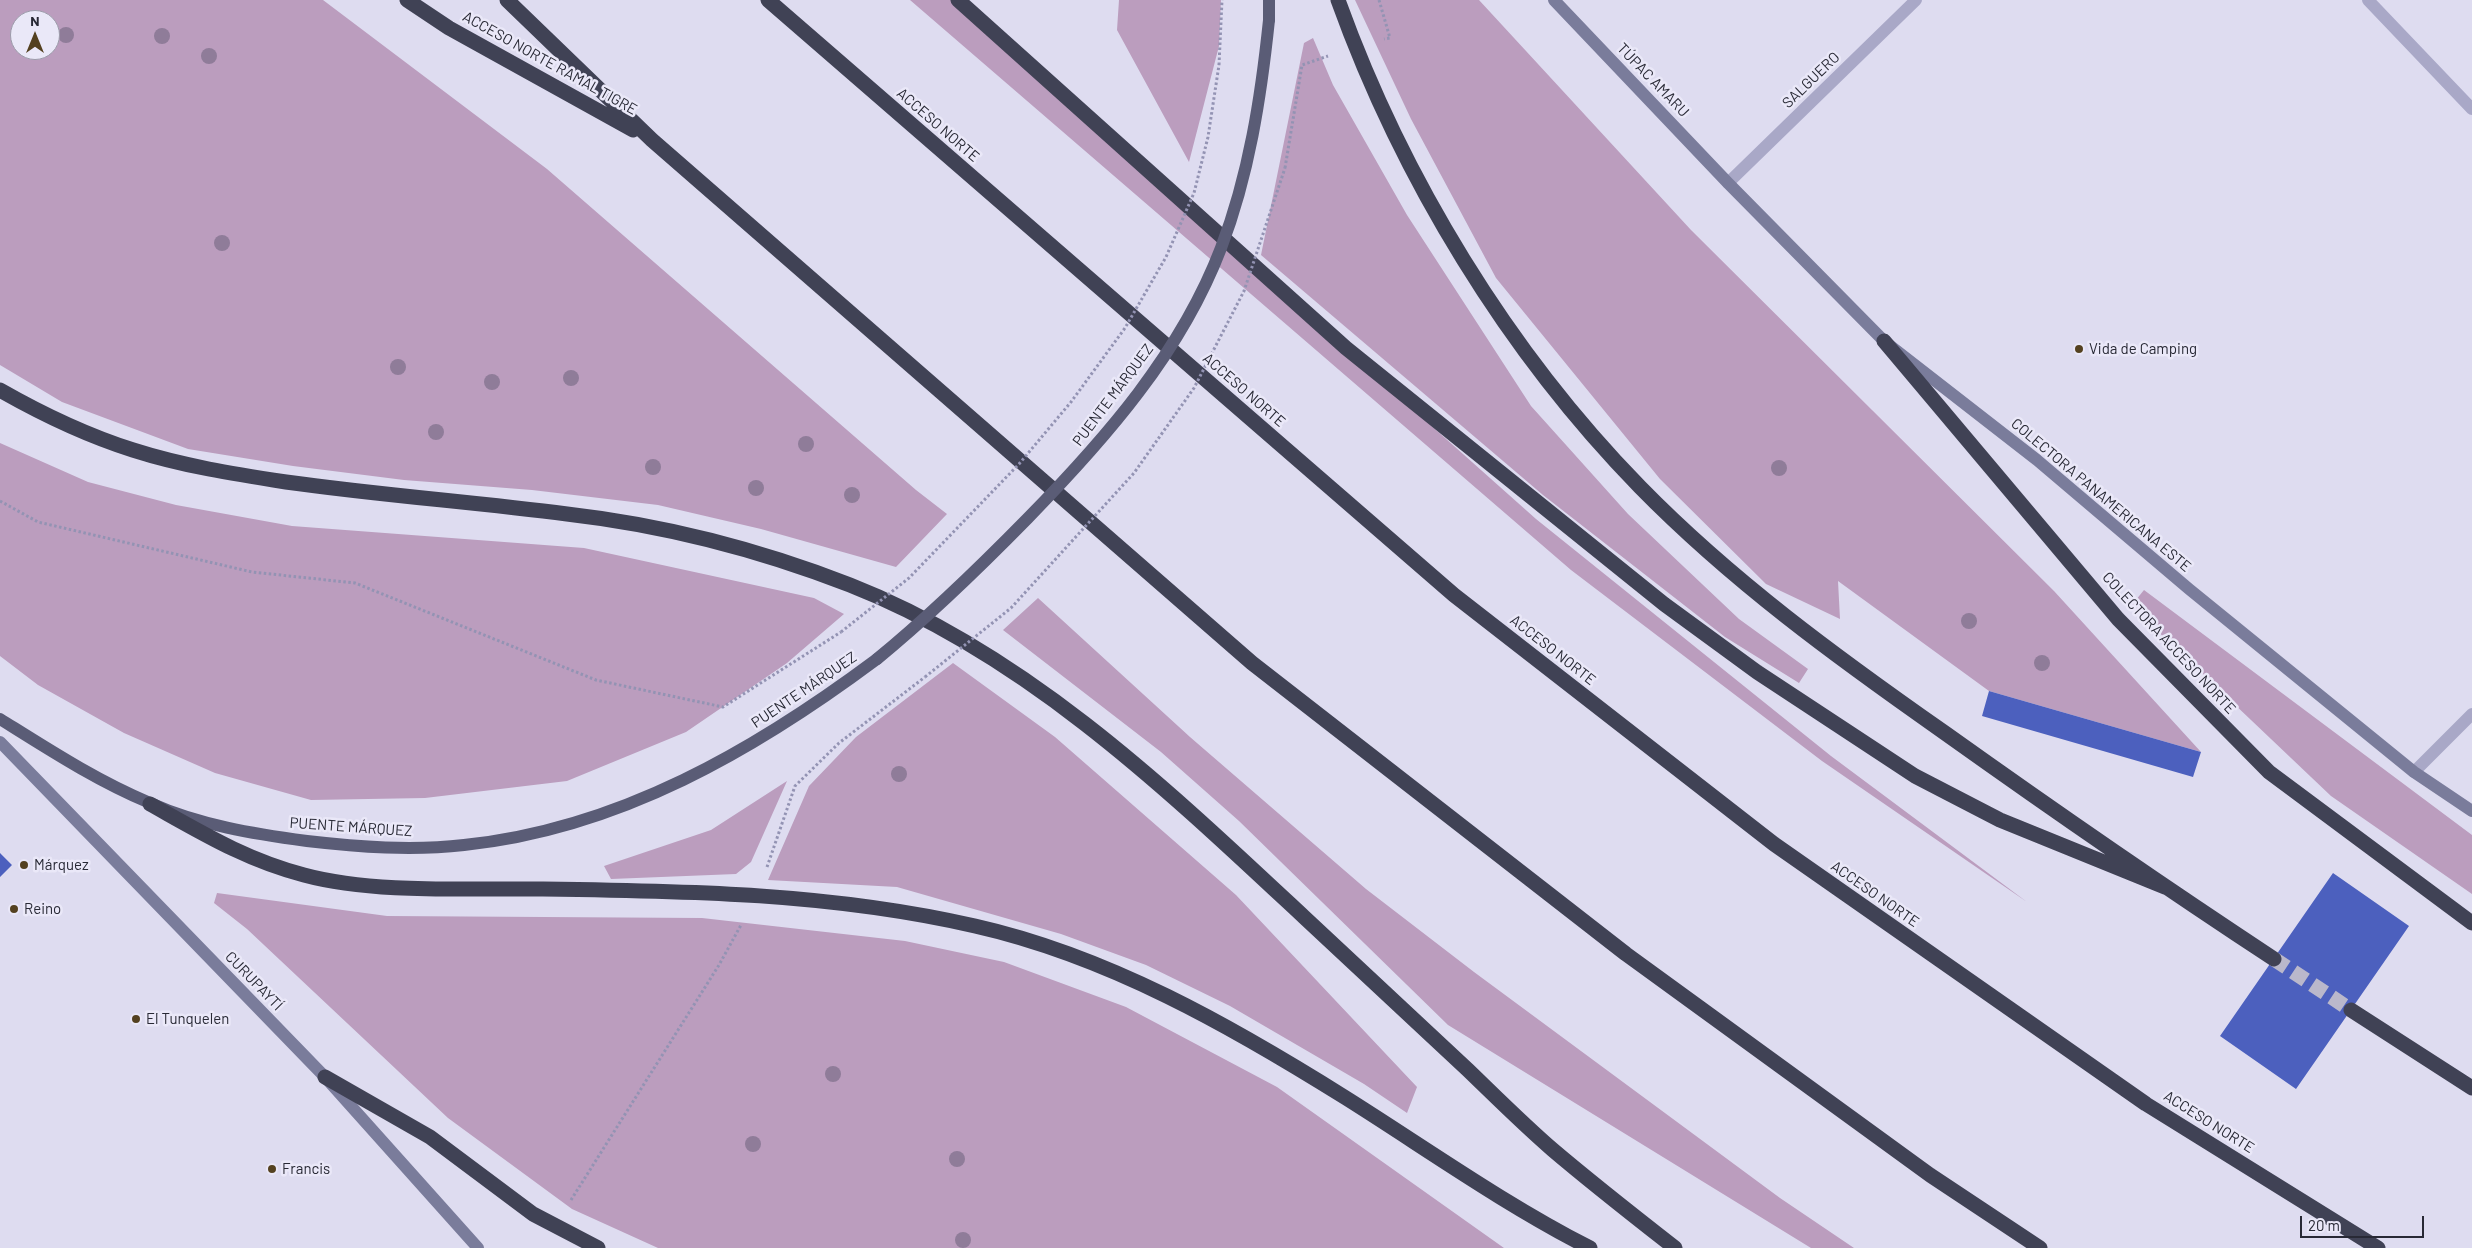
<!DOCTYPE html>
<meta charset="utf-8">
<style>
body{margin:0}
#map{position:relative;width:2472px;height:1248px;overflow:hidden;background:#dedcf0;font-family:Barlow,sans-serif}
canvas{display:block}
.north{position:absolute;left:10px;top:10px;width:50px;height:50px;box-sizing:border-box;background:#eae8f8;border:1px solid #9c9caa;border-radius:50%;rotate:0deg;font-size:14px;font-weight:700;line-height:20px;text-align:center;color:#282935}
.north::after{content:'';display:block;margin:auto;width:18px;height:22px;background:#544120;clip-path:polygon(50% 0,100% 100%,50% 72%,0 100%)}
.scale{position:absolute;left:2300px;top:1216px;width:124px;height:22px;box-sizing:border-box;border:2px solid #282935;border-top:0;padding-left:6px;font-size:15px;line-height:18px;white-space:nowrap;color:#282935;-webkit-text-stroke:4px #eae8f8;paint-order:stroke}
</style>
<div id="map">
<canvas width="2472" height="1248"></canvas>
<div class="north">N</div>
<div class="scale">20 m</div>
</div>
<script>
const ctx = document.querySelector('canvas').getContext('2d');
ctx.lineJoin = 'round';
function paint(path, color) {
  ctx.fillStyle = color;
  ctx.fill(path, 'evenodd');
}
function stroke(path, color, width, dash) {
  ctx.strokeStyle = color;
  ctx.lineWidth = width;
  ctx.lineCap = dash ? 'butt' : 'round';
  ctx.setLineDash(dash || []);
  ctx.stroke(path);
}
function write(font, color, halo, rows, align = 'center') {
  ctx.font = font + ' Barlow,sans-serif';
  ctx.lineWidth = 5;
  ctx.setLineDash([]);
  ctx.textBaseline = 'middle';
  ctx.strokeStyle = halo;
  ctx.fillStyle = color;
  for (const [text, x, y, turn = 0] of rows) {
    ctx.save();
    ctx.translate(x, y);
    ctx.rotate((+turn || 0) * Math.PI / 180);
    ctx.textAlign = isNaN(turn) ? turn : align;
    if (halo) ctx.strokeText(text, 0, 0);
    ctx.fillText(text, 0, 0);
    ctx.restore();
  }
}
paint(new Path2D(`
 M0 0H323L547 169 916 490 947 514 896 567 761 529 658 505 532 490 404 480 293 466 188 449 62 402 0 365ZM20 20H50V50H20Z
 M910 0H953L1536 519 1831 756 2027 902 1822 761 1571 570Z
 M1119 0H1221L1219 46 1189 162 1117 30Z
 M1355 0H1479L1691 230 2054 591 2201 752 1989 691 1838 581 1840 619 1766 584 1660 479 1496 278 1411 119Z
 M1313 38 1333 85 1407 215 1531 406 1628 514 1739 619 1808 669 1799 683 1725 637 1543 495 1261 255 1304 43Z
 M0 443 88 482 176 505 292 526 584 548 814 598 844 614 787 663 686 732 567 781 425 798 311 800 215 773 124 733 38 685 0 656Z
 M2144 590 2472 835V894L2331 796 2131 606Z
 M1038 598 1190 737 1366 889 1474 972 1780 1198 1854 1248H1811L1448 1025 1239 821 1161 752 1003 630Z
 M953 663 1055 737 1236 895 1417 1087 1407 1113 1364 1084 1230 1006 1146 965 1061 934 897 887 768 880 809 786 856 737Z
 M787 781 751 862 736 874 611 879 604 866 711 830Z
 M217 893 387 916 702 918 905 941 1004 962 1126 1007 1277 1087 1504 1248H658L572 1209 448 1118 247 929 214 903Z`), '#bb9dbe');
paint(new Path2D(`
 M1989 691 2201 752 2193 777 1982 716Z
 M0 853 12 865 0 877Z
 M2333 873 2409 926 2296 1089 2220 1036Z`), '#4c60be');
stroke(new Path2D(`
 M2274 959 2351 1010`), '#bab8cb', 15, [15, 8]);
stroke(new Path2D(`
 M1379 0 1390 38 1384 39
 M1219 65 1222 0
 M1285 168 1302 65 1328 56
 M0 501 38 522 252 572 355 583 596 680 723 707 841 632
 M767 867 795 786 839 743 925 677
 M571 1200 719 965 741 925`), '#9393b3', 3, [2.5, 2.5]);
stroke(new Path2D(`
 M2368 0 2472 109
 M1728 183 1916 0
 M2414 772 2472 714`), '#a9a8c7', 12);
stroke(new Path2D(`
 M1554 0 1728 183 1884 341 2037 460 2189 589 2414 772 2472 811
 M0 742 325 1077 478 1248`), '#7a7c9b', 12);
stroke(new Path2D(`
 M1269 20V0
 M0 719C48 749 97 781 150 803 199 825 254 834 307 841 359 847 412 851 464 845 619 829 755 750 877 659`), '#5a5c76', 12);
stroke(new Path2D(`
 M407 0 449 28 633 130
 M507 0 652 140 1252 663 1626 954 1930 1175 2040 1248
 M768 0 1454 595 1774 844 2146 1104 2378 1248
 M958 0 1346 348 1664 604 1757 672 1915 776 2000 820 2165 887
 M1338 0C1402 178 1508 352 1640 487 1732 581 1838 658 1945 733 2053 810 2163 886 2274 959
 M1884 341 2118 619 2269 772 2472 923
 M0 390C42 414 86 435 133 450 183 466 234 474 286 482 379 495 473 502 567 514 663 525 760 550 850 585 1026 654 1168 790 1304 917 1358 968 1413 1019 1468 1070 1496 1097 1524 1125 1553 1150 1593 1184 1634 1216 1675 1248
 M150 804C202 833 246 860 304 875 374 894 470 888 543 889 689 891 831 893 975 926 1108 956 1231 1026 1346 1098 1427 1149 1504 1204 1590 1248
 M2351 1010 2472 1088
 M325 1077 430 1137 533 1214 598 1248`), '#404255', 15);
stroke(new Path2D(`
 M841 632 909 578 1019 464 1071 402 1125 328 1166 257 1194 193 1208 137 1219 65
 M925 677 1011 608 1134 473 1194 388 1244 291 1285 168`), '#9393b3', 3, [2.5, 2.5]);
stroke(new Path2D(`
 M877 659C932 614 978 569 1028 518 1105 439 1181 353 1221 248 1249 175 1261 97 1269 20`), '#5a5c76', 12);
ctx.fillStyle = '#8f7c99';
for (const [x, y] of [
 [66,35],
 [162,36],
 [209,56],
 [222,243],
 [398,367],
 [571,378],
 [492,382],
 [436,432],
 [806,444],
 [653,467],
 [1779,468],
 [756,488],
 [852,495],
 [1969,621],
 [2042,663],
 [899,774],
 [833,1074],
 [753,1144],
 [957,1159],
 [963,1240]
]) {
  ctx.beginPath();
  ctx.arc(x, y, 8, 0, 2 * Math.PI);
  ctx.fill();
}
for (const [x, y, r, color] of [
 [2079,349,5,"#544120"],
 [24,865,5,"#544120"],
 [14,909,5,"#544120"],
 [136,1019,5,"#544120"],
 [272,1169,5,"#544120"]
]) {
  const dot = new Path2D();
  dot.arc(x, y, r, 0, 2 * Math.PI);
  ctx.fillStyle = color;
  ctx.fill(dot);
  stroke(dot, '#eae8f8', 2);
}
write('15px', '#282935', '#eae8f8', [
 ["ACCESO NORTE RAMAL TIGRE",550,63,29],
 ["TÚPAC AMARU",1653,80,46],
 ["SALGUERO",1811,80,-44],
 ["ACCESO NORTE",938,125,41],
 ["ACCESO NORTE",1244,390,41],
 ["PUENTE MÁRQUEZ",1113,395,-53],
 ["COLECTORA PANAMERICANA ESTE",2101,495,40],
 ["COLECTORA ACCESO NORTE",2169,643,47],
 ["ACCESO NORTE",1553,650,38],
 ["PUENTE MÁRQUEZ",804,690,-34],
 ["PUENTE MÁRQUEZ",351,827,4],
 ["ACCESO NORTE",1875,894,35],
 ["CURUPAYTÍ",254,981,46],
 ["ACCESO NORTE",2209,1122,32]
]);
write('15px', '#282935', '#eae8f8', [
 ["Vida de Camping",2089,349],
 ["Márquez",34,865],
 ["Reino",24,909],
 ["El Tunquelen",146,1019],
 ["Francis",282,1169]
], 'left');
</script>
